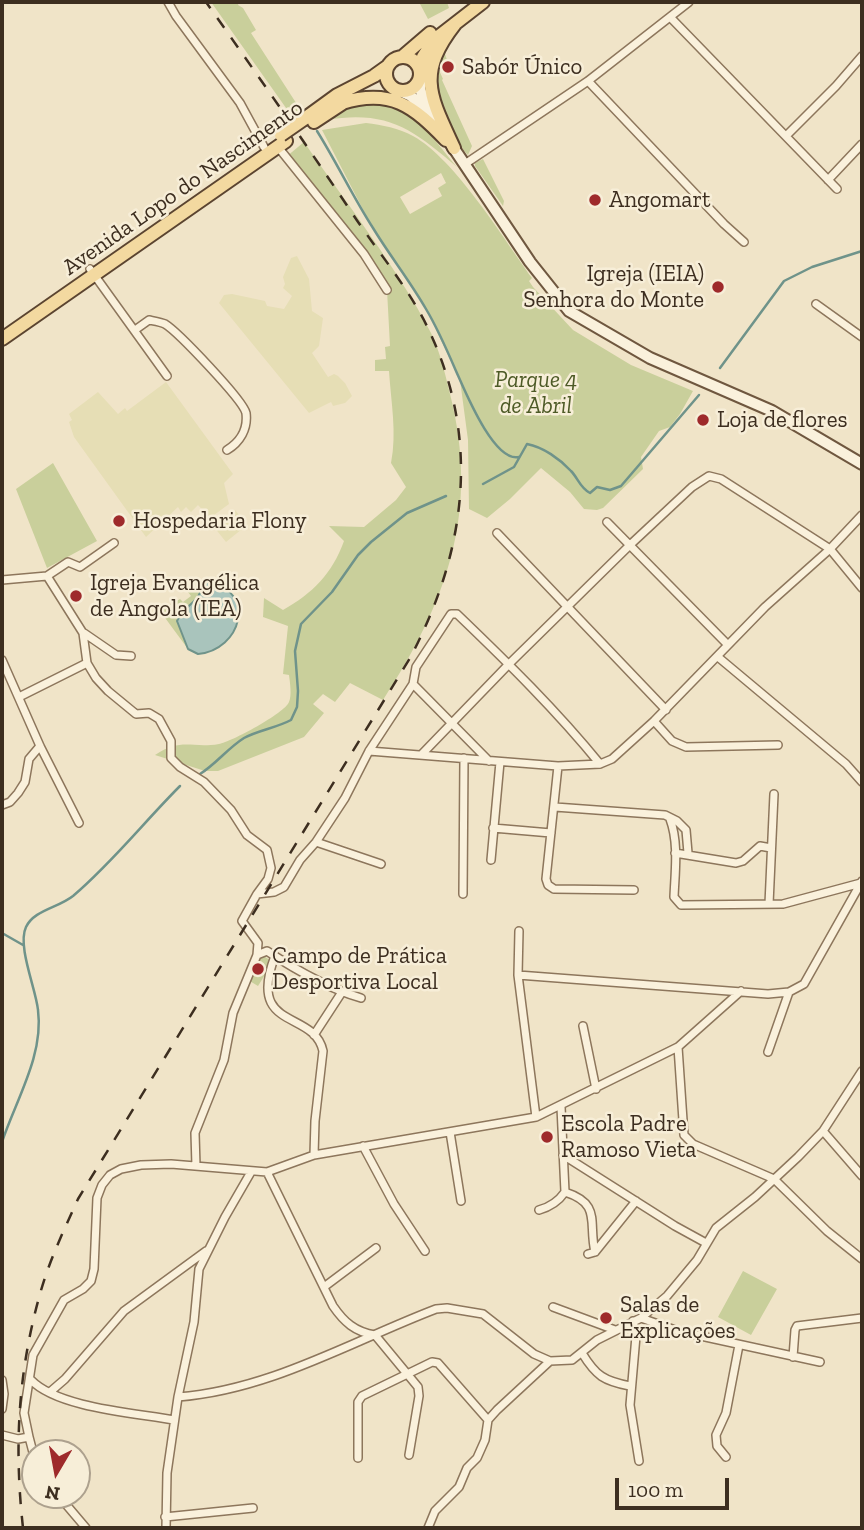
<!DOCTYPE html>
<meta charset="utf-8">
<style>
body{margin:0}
#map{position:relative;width:864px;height:1530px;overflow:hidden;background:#f0e4c8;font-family:"Zilla Slab",serif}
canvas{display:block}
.frame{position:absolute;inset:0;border:4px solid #3d2e20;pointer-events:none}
.north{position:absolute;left:21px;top:1439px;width:70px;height:70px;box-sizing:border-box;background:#f7eed8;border:2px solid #ada18e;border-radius:50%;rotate:190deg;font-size:19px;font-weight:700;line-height:28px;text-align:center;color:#3d2e20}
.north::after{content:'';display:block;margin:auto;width:24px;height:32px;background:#9e2a2b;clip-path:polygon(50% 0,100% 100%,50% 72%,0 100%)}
.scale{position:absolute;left:615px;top:1478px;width:114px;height:32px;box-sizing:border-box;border:4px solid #3d2e20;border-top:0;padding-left:9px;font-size:21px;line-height:24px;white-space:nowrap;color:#3d2e20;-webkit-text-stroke:5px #f7eed8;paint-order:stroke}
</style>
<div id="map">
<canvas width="864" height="1530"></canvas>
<div class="frame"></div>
<div class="north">N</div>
<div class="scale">100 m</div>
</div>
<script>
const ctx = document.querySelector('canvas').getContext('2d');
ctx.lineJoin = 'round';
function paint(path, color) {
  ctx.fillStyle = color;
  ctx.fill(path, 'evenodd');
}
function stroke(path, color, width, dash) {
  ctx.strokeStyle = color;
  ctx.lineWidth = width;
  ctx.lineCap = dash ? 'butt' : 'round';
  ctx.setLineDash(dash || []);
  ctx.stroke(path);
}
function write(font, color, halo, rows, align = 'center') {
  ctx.font = font + ' "Zilla Slab",serif';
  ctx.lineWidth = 5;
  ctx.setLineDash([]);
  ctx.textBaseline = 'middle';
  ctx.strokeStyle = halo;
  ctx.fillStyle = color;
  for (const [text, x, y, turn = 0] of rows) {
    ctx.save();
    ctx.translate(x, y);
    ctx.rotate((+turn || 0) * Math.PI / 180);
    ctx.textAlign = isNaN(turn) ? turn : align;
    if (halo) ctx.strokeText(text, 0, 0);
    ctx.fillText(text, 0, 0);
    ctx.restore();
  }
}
paint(new Path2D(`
 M297 256 309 279 312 311 323 318 319 346 312 353 328 377 334 374 338 376 345 383 352 396 345 403 333 406 331 402 309 413 219 303 224 295 232 294 265 301 267 306 284 309 292 296 283 288 285 284 283 277 291 258Z
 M166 382 233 474 224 483 229 504 210 518 198 505 191 512 186 507 181 512 178 507 146 537 74 437 69 422 72 420 69 414 98 392 118 414 125 408 127 411Z
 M235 510 247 525 226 542 214 527Z`), '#e6deb5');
paint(new Path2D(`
 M211 2H239L238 5 243 8 256 30 251 33 300 109 291 115Z
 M419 2H447L449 8 428 19Z
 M443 48 448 63 438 68 443 79 442 80 472 146 468 155C461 149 458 140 453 132 436 101 432 82 443 48Z
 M360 103C415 105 425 129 457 167 412 129 388 110 326 120L342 109Z
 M366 123C382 125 399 128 413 136 455 159 503 238 532 278L529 281 533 287 573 330 631 365 693 391 680 414 670 427 659 431 641 457 643 469 603 508 597 510 584 509 570 492 541 468 510 499 487 518 469 509 468 440 460 380 426 309 371 225 322 130ZM441 173 446 183 438 188 442 196 410 214 400 197Z
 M304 142C346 203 397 267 431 333 440 352 445 373 450 394 480 512 447 601 383 700L350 683 335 702 323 694 313 704 324 713 304 737 218 771H205L155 755C183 737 191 749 219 744 231 742 285 713 289 702 292 695 290 683 289 675L283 674 288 626 263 617 264 598 283 610C313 593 332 574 344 541L329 526 364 527 396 500 406 487 391 463C397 432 391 403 389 371H375V360L386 359 385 347 390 346 387 290 286 157Z
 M483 159 504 201 503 206 475 166V163Z
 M53 463 97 541 47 568 16 489Z
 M204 582C200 603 185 604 177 621L188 649 160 611 180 599 183 602 191 596 188 592Z
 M259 953 273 962 258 986 243 977Z
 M743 1271 777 1289 751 1335 718 1317Z`), '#c9cf9b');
const water = new Path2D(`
 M208 581C258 592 241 650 198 654L188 649 177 621C185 604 200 603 204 582Z`);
paint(water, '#a9c4bc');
stroke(water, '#6f938a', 2);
stroke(new Path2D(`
 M317 131C337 163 353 197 373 228 390 256 410 281 426 309 438 329 447 350 456 371 465 391 494 463 519 457
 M720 368 784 281 812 267 862 251
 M483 484 514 467 527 444C543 447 560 459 571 471 578 478 580 488 590 493L597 487 610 490 621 486 699 395
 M200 774C216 764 228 748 244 738 259 730 276 728 291 720L297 707 298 691 295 651 301 624 332 592 358 555 371 542 407 513 446 496
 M2 933 23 945
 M2 1142C16 1100 44 1055 38 1010 36 989 17 946 26 927 34 910 58 908 73 896 112 863 144 822 180 786`), '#6f938a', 2.5);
const minor = new Path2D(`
 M168 2 176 16 240 103 264 147
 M670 17 837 189
 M588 81 724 224 744 242
 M786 136 836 86 862 56
 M278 147 364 254 387 290
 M465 164 588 81 689 2
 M828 180 862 144
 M90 269 167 376
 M816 304 862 337
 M135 330 149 320C154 321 161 322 165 324 178 332 243 400 246 413 248 429 240 442 227 450
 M607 522 728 645
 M497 533 666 710
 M47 576 83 633 87 663 96 678 108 691 136 714 149 713 159 719 171 741V758L180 767 204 782 231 810 247 835 267 850 271 868 268 879 257 894
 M2 580 47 576 68 562 80 567 114 543
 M84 633 116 655 131 656
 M718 657 846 764 862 782
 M2 660 40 746 79 823
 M413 684 489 761
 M19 697 87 663
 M654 721 672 741 686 747 778 745
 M369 751 558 766 600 764 612 759 654 721 765 607 830 549 862 515
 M422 754 509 664 631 544 692 487 709 476 721 479 830 549 862 588
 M558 766 546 879 548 885 554 889 634 890
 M2 805 10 802 18 793 25 782 29 759 40 746
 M555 807 665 815 677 821 686 830 688 853
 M670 819C679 843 675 872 674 897L681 905 783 904 861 883
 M493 828 551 833
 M316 842 381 864
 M675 853 736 863 743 861 760 846 771 848
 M491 860 500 762
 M463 894 464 758
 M769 904 774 794
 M519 931 518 975 536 1117
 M257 955 267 951C296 970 327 988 361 998
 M275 956C246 1032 314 1009 323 1051L315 1121 314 1155
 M518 975 768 994 789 992 804 984 862 881
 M583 1026 596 1089
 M314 1035 342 992
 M678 1047 684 1135 693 1144 774 1179 827 1231 862 1259
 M768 1052 789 992
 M823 1131 862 1176
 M450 1132 461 1201
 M363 1146 394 1204 425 1251
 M563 1155 675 1226 706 1243
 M196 1166 195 1133 224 1060 233 1013 257 955 258 943 242 921 257 894 274 892 284 887 300 860 316 842 345 798 369 751 413 684 416 667 451 614H457C507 662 556 710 600 764
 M267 1172 333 1306C344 1322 355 1332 375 1335L418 1387 419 1396 409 1455
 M565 1192C602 1204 588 1222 595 1252
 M539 1210C550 1207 558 1202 565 1192L561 1107
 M588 1254 595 1252 636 1201
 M324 1287 376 1248
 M553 1307 615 1330
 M641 1318 678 1331 820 1362
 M633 1321 636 1336 630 1405 639 1461
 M582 1353C596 1376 604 1381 630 1386
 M793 1357 795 1330 797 1326 862 1318
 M2 1380 4 1394 2 1409
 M31 1380C58 1408 136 1413 174 1420
 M50 1392 65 1379 124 1311 206 1251
 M178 1397C270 1390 352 1341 436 1309L447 1308 483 1314 534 1354 550 1361 572 1360 597 1340 641 1318 667 1296 697 1260 716 1228 755 1197 798 1157 823 1131 862 1071
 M2 1435 18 1439 29 1437 35 1460
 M29 1437 24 1413 33 1355 64 1300 83 1289 91 1281 94 1269 97 1198 102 1185 110 1175 121 1169 141 1165 171 1164 267 1172 314 1155 536 1117 678 1047 741 991
 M726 1457 717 1446 716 1435 726 1413 739 1345
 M358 1458V1402L362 1396 432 1362 438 1363 488 1420
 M58 1495 86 1528
 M165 1517 253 1508
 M166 1528 167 1473 178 1397 194 1322 199 1269 225 1217 251 1172
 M428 1528 435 1511 459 1487 467 1468 477 1458 485 1440 488 1420 497 1410 550 1361`);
const secondary = new Path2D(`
 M420 77V89L427 108
 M400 91 411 96 435 122
 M449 141 530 262 569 311 650 358 772 411 862 464`);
const primary = new Path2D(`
 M386 74a17 17 0 1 1 34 0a17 17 0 1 1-34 0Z
 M402 57 430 33
 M420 71 423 57 434 40 483 2
 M342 103C391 88 413 106 446 140
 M304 119 337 95 374 76 388 66
 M314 122 349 99
 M454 148C430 96 416 74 455 24
 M2 339 286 141`);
stroke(minor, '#8d765c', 10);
stroke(secondary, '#6f573f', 14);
stroke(primary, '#5b4430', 16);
stroke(minor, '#faf1dc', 7);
stroke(secondary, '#faf1dc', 10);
stroke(primary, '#f3d9a0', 12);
stroke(new Path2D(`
 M23 1528C14 1447 18 1372 40 1294 49 1261 64 1230 78 1199L410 658C464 556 481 446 432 337 413 293 380 255 354 216 306 144 256 73 206 2`), '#3d2e20', 2.5, [12, 12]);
const primaryBridge = new Path2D(`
 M281 135 304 119`);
stroke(primaryBridge, '#5b4430', 16, []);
stroke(primaryBridge, '#f3d9a0', 12);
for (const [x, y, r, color] of [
 [448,67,7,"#9e2a2b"],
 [595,200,7,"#9e2a2b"],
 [718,287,7,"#9e2a2b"],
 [703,420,7,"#9e2a2b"],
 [119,521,7,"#9e2a2b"],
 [76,596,7,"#9e2a2b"],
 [258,969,7,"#9e2a2b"],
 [547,1137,7,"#9e2a2b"],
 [606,1318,7,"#9e2a2b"]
]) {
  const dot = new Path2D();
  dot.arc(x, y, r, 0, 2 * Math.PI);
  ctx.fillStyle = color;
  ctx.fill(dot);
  stroke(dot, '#f7eed8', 2.5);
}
write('23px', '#3d2e20', '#f7eed8', [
 ["Sabór Único",462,67],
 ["Angomart",609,200],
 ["Igreja (IEIA)",704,274,"right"],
 ["Senhora do Monte",704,300,"right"],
 ["Loja de flores",717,420],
 ["Hospedaria Flony",133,521],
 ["Igreja Evangélica",90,583],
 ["de Angola (IEA)",90,609],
 ["Campo de Prática",272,956],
 ["Desportiva Local",272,982],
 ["Escola Padre",561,1124],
 ["Ramoso Vieta",561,1150],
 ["Salas de",620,1305],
 ["Explicações",620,1331]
], 'left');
write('23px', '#3d2e20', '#f7eed8', [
 ["Avenida Lopo do Nascimento",183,188,-35]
]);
write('italic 23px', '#4d5a26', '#f7eed8', [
 ["Parque 4",536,380],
 ["de Abril",536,406]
]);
</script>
